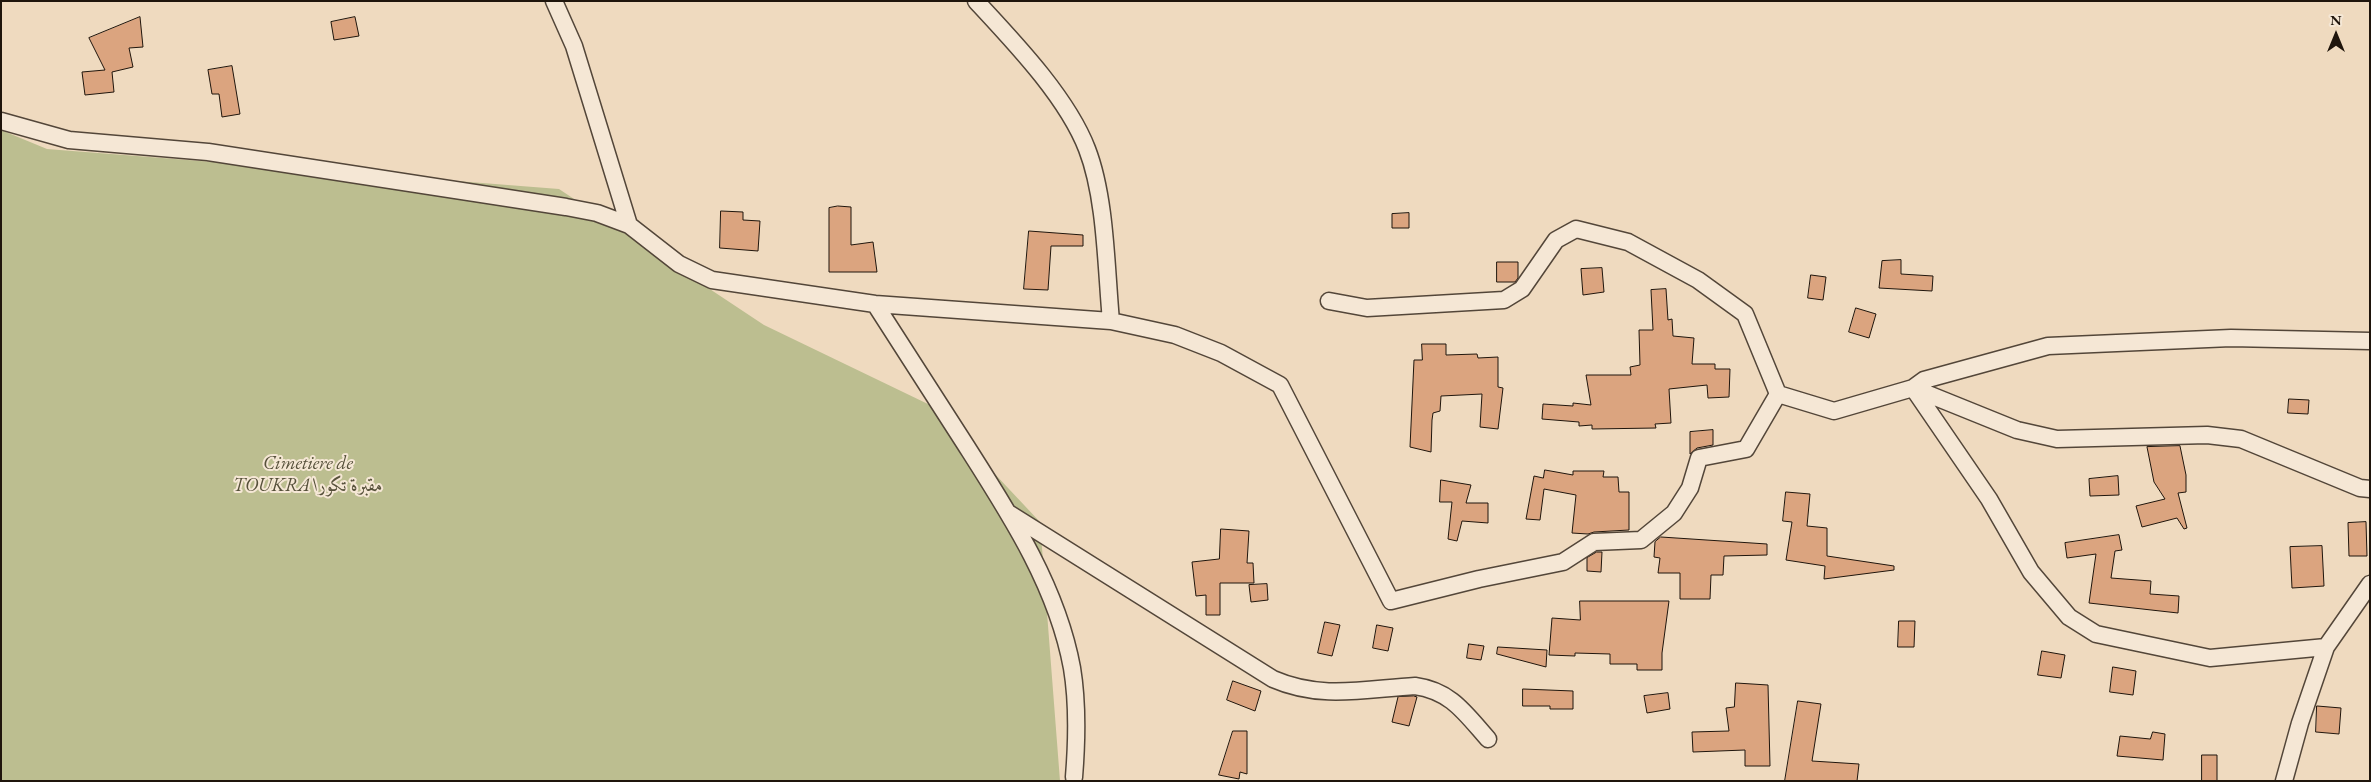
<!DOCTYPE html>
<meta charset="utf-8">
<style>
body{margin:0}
#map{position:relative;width:2371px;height:782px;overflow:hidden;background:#efdabf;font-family:"EB Garamond",serif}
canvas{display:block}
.frame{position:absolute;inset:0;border:2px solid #1f150c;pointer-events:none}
.north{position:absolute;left:2311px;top:10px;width:50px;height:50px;-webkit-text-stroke:4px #f5e7d5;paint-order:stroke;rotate:0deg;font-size:14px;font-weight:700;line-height:20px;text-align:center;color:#1f150c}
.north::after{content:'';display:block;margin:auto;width:18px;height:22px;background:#1f150c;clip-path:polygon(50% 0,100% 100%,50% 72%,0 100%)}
</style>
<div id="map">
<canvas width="2371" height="782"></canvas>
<div class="frame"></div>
<div class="north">N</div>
</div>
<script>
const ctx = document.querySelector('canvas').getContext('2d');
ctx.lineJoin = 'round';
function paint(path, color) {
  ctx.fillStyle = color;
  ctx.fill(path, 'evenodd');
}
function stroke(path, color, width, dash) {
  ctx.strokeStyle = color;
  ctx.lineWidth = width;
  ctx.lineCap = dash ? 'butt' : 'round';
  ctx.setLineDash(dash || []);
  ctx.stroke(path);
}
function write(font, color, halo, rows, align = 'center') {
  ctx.font = font + ' "EB Garamond",Amiri,serif';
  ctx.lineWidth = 4;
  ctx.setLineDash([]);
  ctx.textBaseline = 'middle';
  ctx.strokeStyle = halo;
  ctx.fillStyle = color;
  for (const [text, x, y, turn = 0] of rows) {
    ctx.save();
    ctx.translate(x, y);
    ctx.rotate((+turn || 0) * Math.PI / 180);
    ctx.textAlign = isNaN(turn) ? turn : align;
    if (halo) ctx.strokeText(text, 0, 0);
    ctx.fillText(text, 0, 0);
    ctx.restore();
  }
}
paint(new Path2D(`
 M1 130 47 149 559 189 764 325 930 405 1040 522 1060 781H1Z`), '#bcbe90');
const building = new Path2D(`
 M140 17 143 47 129 48 133 67 112 72 114 92 85 95 82 72 105 70 89 38Z
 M355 17 359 36 334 40 331 22Z
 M232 66 240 114 222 117 219 94H212L208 70Z
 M838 206 851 207V245L873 242 877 272H829V208Z
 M721 211 743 212V220L760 221 758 251 720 248Z
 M1409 213V228H1392V214Z
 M1029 231 1083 235V246H1051L1048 290 1024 289Z
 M1901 260V274L1933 276 1932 291 1879 288 1882 261Z
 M1497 262H1518V278L1515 282H1497Z
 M1602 268 1604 292 1583 295 1581 269Z
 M1811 275 1826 277 1823 300 1808 298Z
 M1666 289 1668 320 1672 319 1673 336 1694 338 1692 364H1715V369H1730L1729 397 1708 398 1707 385 1669 389 1671 423 1655 424 1656 428 1592 429V425L1579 426V422L1542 419 1543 404 1573 406V403L1591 405 1586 375H1631L1630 367 1640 365 1639 330H1653L1651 290Z
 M1856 308 1876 314 1869 338 1849 332Z
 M1422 344H1446V355L1477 354 1478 358 1498 357V387L1503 388 1498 429 1480 427 1482 394 1441 396 1440 411 1433 413 1432 420 1431 452 1410 447 1414 360H1422Z
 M2289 399 2309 400 2308 414 2288 413Z
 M1713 430V445L1697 448 1690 454V432Z
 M2180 446 2186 475V492L2178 493 2187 528 2184 529 2177 518 2142 527 2136 506 2165 499 2154 482 2147 447Z
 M1545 470 1573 475V471H1604L1603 477H1618L1619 492H1629V530L1594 532 1588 534 1572 533 1576 495 1544 489 1540 520 1526 519 1534 476 1543 478Z
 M2118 476 2119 495 2090 496 2089 479Z
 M1441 480 1471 485 1466 503H1488V523L1462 521 1457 541 1448 539 1452 502H1440Z
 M1786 492 1810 494 1807 526 1827 528V556L1894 566V570L1824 579 1825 566 1786 560 1792 522 1783 521Z
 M2366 522 2367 556H2349L2348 523Z
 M1221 529 1249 531 1247 563H1253L1254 583H1220V615H1206V595L1196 596 1192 562 1219 559Z
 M2119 535 2122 550 2115 551 2111 578 2151 581 2150 594 2179 596 2178 613 2089 603 2096 554 2067 558 2065 543Z
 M1661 537 1767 544V555L1724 556 1723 575H1711L1710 599H1680V573H1658L1660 558 1654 557 1655 542Z
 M2322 546 2324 586 2292 588 2290 547Z
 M1597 552H1602L1601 572 1587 571V558Z
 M1267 584 1268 600 1251 602 1249 585Z
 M1580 601H1669L1662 653V670H1637V664H1610V654L1575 653V656L1549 655 1552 618 1580 620Z
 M1899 621H1915L1914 647H1898Z
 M1325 622 1340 625 1332 656 1318 653Z
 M1377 625 1393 628 1388 651 1373 648Z
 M1469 644 1484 646 1481 660 1467 658Z
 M1498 647 1547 650 1546 667 1497 654Z
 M2042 651 2065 655 2061 678 2038 675Z
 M2113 667 2136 671 2133 695 2110 692Z
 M1233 681 1261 691 1255 711 1227 700Z
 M1736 683 1768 685 1770 766H1745V750L1693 752 1692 732 1729 731 1726 708 1734 707Z
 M1523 689 1573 691V709H1550V706H1523Z
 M1668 693 1670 709 1647 713 1644 696Z
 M1414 696 1417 697 1409 726 1392 722 1398 697Z
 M1798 701 1821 704 1812 761 1859 764 1857 781H1785Z
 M2317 706 2341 708 2339 734 2316 732Z
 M1233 731H1247V774L1240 772 1239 779 1219 775Z
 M2153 732 2165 734 2163 760 2117 756 2120 736 2150 739Z
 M2202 755H2217V781H2202Z`);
paint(building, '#dba47f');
stroke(building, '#1f150c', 1);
const street = new Path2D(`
 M554 1 574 46 629 225
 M976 1C1014 42 1067 97 1087 149 1106 198 1106 268 1111 321
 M1 121 69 140 208 152 566 207 597 213 629 225 679 264 712 280 875 304 1111 321 1175 335 1221 353 1280 385 1391 601 1479 579 1563 562 1594 542 1641 540 1674 513 1690 488 1699 458 1746 449 1778 394 1745 314 1698 280 1628 242 1576 229 1556 240 1522 289 1504 300 1367 308 1329 301
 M875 304C905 351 935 398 965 444 1009 513 1057 586 1072 668 1078 704 1077 740 1074 777
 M1778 394 1834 411 1913 388 2017 430 2057 439 2207 435 2241 439 2360 488 2370 489
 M1010 514 1273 679C1321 700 1365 689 1415 686 1451 691 1465 713 1488 739
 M2326 647 2210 658 2096 634 2069 617 2031 572 1989 499 1913 388 1924 380 2048 346 2231 338 2370 341
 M2284 781 2300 723 2326 647 2370 584`);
stroke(street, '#534639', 19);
stroke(street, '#f5e7d5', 16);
write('italic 19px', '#56503a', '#f5e7d5', [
 ["Cimetiere de",308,464],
 ["TOUKRA مقبرة تكورا",308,486]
]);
</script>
